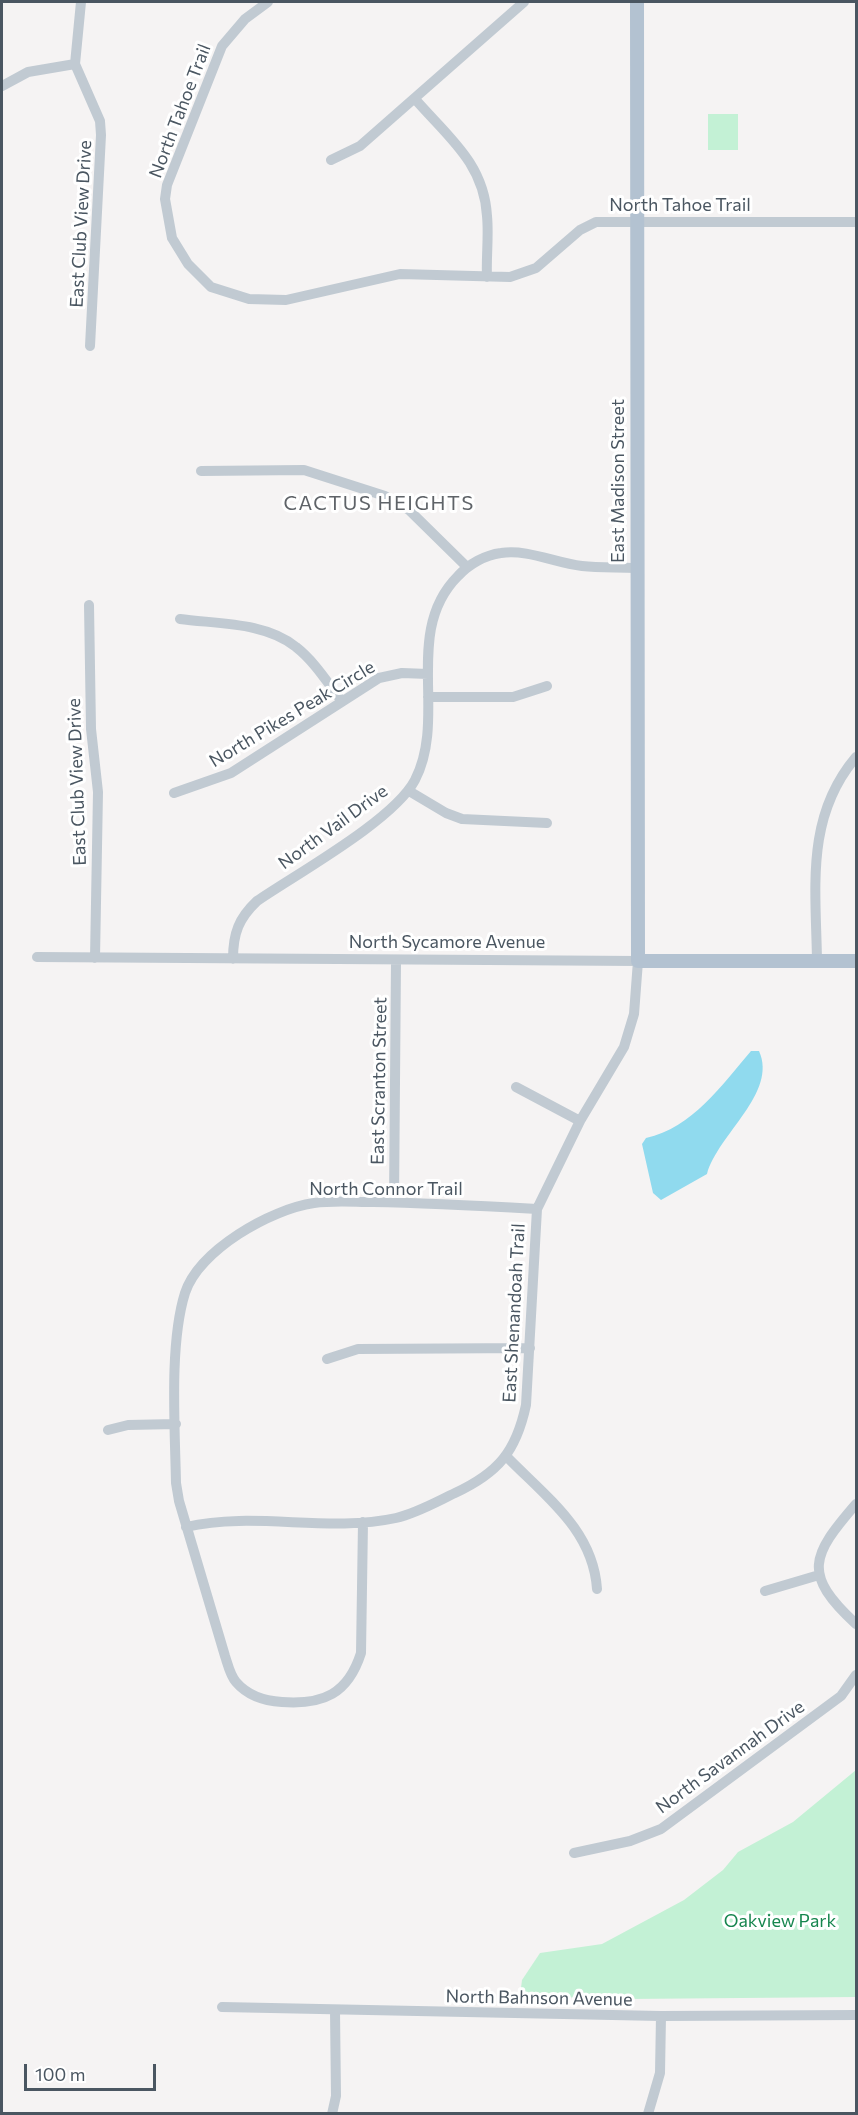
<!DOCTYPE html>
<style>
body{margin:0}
#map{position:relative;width:858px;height:2115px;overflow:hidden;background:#f5f3f3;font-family:Commissioner,sans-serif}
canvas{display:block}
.frame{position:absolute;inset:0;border:3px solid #4a5661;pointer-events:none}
.scale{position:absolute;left:24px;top:2064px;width:132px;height:27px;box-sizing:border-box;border:3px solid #4a5661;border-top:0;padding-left:8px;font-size:18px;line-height:21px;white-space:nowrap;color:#4a5661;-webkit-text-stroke:4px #fff;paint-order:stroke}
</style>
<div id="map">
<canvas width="858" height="2115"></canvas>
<div class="frame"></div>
<div class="scale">100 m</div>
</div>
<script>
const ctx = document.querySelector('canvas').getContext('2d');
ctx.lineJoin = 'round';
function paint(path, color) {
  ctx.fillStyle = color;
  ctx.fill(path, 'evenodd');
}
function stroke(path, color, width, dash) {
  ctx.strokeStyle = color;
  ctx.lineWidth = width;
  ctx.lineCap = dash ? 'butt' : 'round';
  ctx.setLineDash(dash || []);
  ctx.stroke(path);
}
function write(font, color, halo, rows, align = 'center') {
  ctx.font = font + ' Commissioner,sans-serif';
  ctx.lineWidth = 6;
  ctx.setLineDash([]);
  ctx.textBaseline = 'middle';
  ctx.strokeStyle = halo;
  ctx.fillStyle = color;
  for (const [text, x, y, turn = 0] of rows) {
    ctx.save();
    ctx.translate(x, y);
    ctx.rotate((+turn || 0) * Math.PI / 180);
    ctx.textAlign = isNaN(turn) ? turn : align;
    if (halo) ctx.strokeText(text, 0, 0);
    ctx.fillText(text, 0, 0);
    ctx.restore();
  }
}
paint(new Path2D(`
 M708 114H738V150H708Z
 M856 1770V1997L627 1999 520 1996 522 1980 540 1953 602 1944 684 1900 723 1870 738 1852 793 1822Z`), '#c3f1d5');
paint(new Path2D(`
 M751 1051H759C778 1093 718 1134 707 1174L661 1200 653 1193 642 1144 646 1138C692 1128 722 1085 751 1051Z`), '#90daee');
stroke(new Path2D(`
 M81 2 75 64 100 121 101 135 90 346
 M268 2 245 19 222 46 167 185 165 199 172 238 188 264 211 287 249 299 286 300 400 274 510 277 536 268 580 230 596 222H856
 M2 86 28 72 75 64
 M415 99C448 137 484 163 487 216 489 236 486 257 487 277
 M331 160 360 146 524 2
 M201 471 304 470 385 496 409 510 467 567
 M89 605 91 729 98 792 95 958
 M180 619C217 624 266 622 296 647 314 661 327 682 341 700
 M428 697H513L547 686
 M409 791 446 813 462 819 547 823
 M174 793 231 773 379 678 402 673 428 674
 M37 957 638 961 634 1014 624 1047 580 1121 537 1209 526 1405C516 1452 498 1473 455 1493 436 1502 417 1513 396 1518 327 1533 255 1511 186 1527
 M233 959C233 933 239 918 257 901 298 873 394 820 415 780 448 716 402 632 458 576 469 564 485 555 501 553 528 549 555 563 582 566 600 568 618 567 636 568
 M817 961C816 888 805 817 856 757
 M516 1087 580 1121
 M394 1202 396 961
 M327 1359 358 1349 530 1348
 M108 1430 128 1425 176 1424
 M507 1457C546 1497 593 1530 597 1589
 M856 1504C811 1556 802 1574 856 1624
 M363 1522 361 1653C348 1694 323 1705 282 1702 265 1701 248 1696 236 1682 230 1675 228 1665 225 1656L179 1501 176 1483C175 1428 169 1344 185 1293 199 1250 271 1209 314 1203 334 1200 354 1202 373 1202 428 1203 483 1206 537 1209
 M765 1591 819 1575
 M574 1853 630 1841 661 1829 841 1696 856 1675
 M222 2007 661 2016 856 2015
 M332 2114 336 2096 335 2011
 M648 2114 660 2073 661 2016`), '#c1cad2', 10);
stroke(new Path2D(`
 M637 2 638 961H856`), '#b3c2d1', 14);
write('18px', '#4a5661', '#fff', [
 ["North Tahoe Trail",180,111,-69],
 ["North Tahoe Trail",680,205],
 ["East Club View Drive",81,224,-87],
 ["East Madison Street",618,481,-90],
 ["North Pikes Peak Circle",292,714,-31],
 ["East Club View Drive",77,782,-92],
 ["North Vail Drive",333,827,-36],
 ["North Sycamore Avenue",447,942],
 ["East Scranton Street",379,1081,-89],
 ["North Connor Trail",386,1189],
 ["East Shenandoah Trail",514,1313,-87],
 ["North Savannah Drive",730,1757,-36],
 ["North Bahnson Avenue",539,1998,1]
]);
write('18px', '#17864f', '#fff', [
 ["Oakview Park",780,1921]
]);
ctx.letterSpacing = '1.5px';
write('20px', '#5f6368', '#fff', [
 ["CACTUS HEIGHTS",379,503]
]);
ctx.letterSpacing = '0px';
</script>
